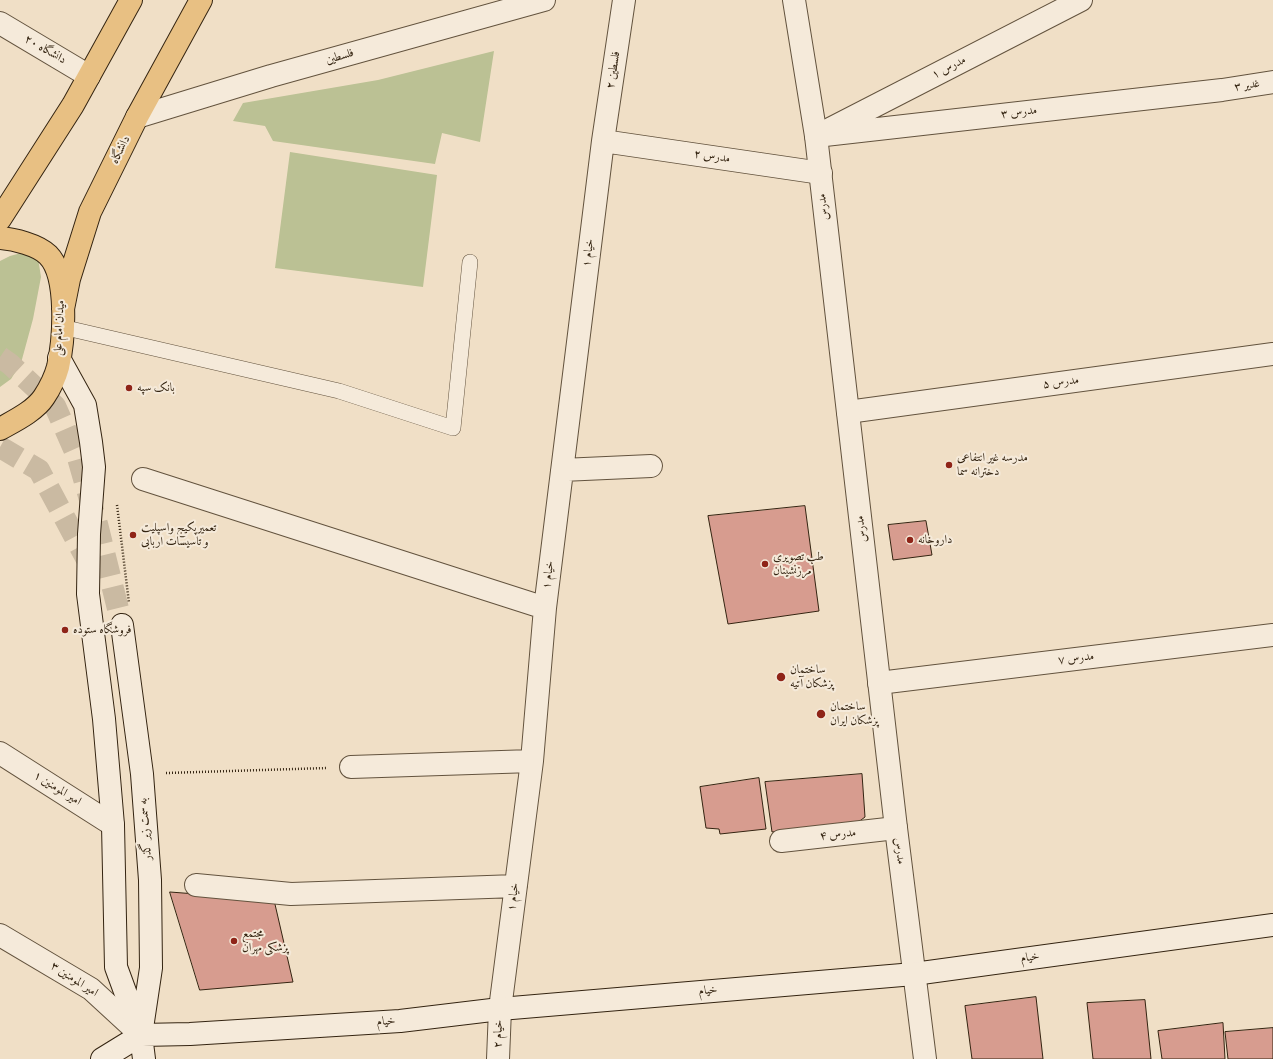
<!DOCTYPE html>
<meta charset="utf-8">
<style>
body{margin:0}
canvas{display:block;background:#f0dfc6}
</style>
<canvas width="1273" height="1059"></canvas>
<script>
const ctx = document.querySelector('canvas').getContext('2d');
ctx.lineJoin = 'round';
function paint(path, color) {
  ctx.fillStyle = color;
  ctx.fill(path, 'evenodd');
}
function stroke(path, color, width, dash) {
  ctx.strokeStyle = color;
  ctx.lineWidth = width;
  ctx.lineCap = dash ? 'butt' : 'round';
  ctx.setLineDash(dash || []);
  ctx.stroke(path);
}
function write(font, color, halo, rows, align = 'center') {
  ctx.font = font + ' "IM FELL Double Pica",Amiri,serif';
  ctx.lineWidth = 4;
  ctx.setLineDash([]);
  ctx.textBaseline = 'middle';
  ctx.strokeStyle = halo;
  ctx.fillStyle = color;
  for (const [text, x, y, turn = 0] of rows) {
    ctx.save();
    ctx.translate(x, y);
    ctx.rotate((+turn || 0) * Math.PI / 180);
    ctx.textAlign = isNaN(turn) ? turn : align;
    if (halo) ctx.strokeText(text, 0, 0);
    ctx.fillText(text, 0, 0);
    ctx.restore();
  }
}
paint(new Path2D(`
 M494 51 480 142 442 133 435 164 273 141 265 126 233 121 243 103 378 80Z
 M290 152 437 175 423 287 275 268Z
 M21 253 38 258 41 277 33 319 21 363 11 379 0 387V261L10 256Z`), '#bbc194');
const building = new Path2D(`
 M805 506 819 611 728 624 708 516Z
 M926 521 932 555 893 560 888 525Z
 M862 774 865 817 857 823 772 832 765 782Z
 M759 778 766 829 720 834 719 829 706 828 700 787Z
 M170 892 274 900 293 982 200 990Z
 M1036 997 1043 1059H972L965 1006Z
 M1145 1000 1151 1059H1093L1087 1003Z
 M1223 1023 1225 1059H1162L1158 1031Z
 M1273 1028V1059H1228L1225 1032Z`);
paint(building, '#d79c8f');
stroke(building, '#342411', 1);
stroke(new Path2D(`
 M0 357 10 364 55 406 78 458 97 524 122 625
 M0 447 39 470 92 569`), '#cabaa2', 22, [22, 11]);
const service = new Path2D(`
 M62 327 339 391 453 428 470 262`);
const minor = new Path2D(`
 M0 23 89 76
 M828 130 1081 0
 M816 136 1222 90 1273 82
 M603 141 821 173
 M848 412 1273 354
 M562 470 651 466
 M143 479 545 608
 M879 683 1273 635
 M0 753 113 825
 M351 767 532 761
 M781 841 896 828
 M196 885 291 894 516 886
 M0 935 91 989 141 1035
 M498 1059 500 1009 532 761 545 608 603 141 624 0`);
const tertiary = new Path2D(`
 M794 0 816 136 896 828 925 1059
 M137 117 271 76 544 0`);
const secondary = new Path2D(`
 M59 358 85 405 91 442 94 467 89 534 88 594 104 719 113 825 116 967 141 1035
 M122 625 142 774 150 880 151 968 141 1035 144 1059
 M141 1035 190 1034 400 1021 500 1009 914 974 1273 925
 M102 1059 141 1035`);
const primary = new Path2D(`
 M0 219 73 105 131 0
 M0 238C14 239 38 245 48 255 69 276 64 340 58 367 55 378 50 388 44 397 35 411 14 421 0 429
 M63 309 69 279 90 212 137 117 201 0`);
stroke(service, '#63533e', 16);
stroke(minor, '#63533e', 24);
stroke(tertiary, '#63533e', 24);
stroke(secondary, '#342411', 24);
stroke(primary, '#342411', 24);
stroke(new Path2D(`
 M117 505 129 603
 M166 773 327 768`), '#342411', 2.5, [1, 2]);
stroke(service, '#f5eada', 15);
stroke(minor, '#f5eada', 22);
stroke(tertiary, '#f5eada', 22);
stroke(secondary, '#f5eada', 22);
stroke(primary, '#e8c083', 22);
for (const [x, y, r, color] of [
 [129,388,4,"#8f2418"],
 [949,465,4,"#8f2418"],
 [133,535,4,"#8f2418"],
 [910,540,4,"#8f2418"],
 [765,564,4,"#8f2418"],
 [65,630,4,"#8f2418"],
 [781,677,5,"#8f2418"],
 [821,714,5,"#8f2418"],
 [234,941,4,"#8f2418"]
]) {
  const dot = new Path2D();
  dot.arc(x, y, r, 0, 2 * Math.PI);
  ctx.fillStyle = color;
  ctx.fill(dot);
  stroke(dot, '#f5eada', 1.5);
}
write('12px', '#342411', '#f5eada', [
 ["دانشگاه ۲۰",45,50,30],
 ["فلسطین",340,57,-16],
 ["مدرس ۱",949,68,-27],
 ["فلسطین ۲",614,70,-81],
 ["غدیر ۳",1247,86,-9],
 ["مدرس ۳",1019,113,-7],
 ["دانشگاه",121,150,-64],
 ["مدرس ۲",712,157,8],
 ["مدرس",824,207,-97],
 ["خیام ۱",589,253,-83],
 ["میدان امام علی",60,328,-87],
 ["مدرس ۵",1061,383,-8],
 ["مدرس",862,529,-97],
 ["خیام ۱",549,575,-83],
 ["مدرس ۷",1076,659,-7],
 ["امیر المومنین ۱",57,789,32],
 ["به سمت زیر گذر",146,829,-94],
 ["مدرس ۴",838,835,-6],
 ["مدرس",899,851,83],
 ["خیام ۱",514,897,-83],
 ["خیام",1030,958,-8],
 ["امیر المومنین ۳",74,980,33],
 ["خیام",708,991,-5],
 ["خیام",386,1022,-4],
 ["خیام ۲",499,1034,-88]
]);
write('12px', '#342411', '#f5eada', [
 ["بانک سپه",137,388],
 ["مدرسه غیر انتفاعی",957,458],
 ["دخترانه سما",957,472],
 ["تعمیرپکیج واسپلیت",141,528],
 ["و تاسیسات اربابی",141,542],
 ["داروخانه",918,540],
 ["طب تصویری",773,557],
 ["مرزنشینان",773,571],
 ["فروشگاه ستوده",73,630],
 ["ساختمان",790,670],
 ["پزشکان آتیه",790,684],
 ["ساختمان",830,707],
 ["پزشکان ایران",830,721],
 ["مجتمع",242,934],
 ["پزشکی مهران",242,948]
], 'left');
</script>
